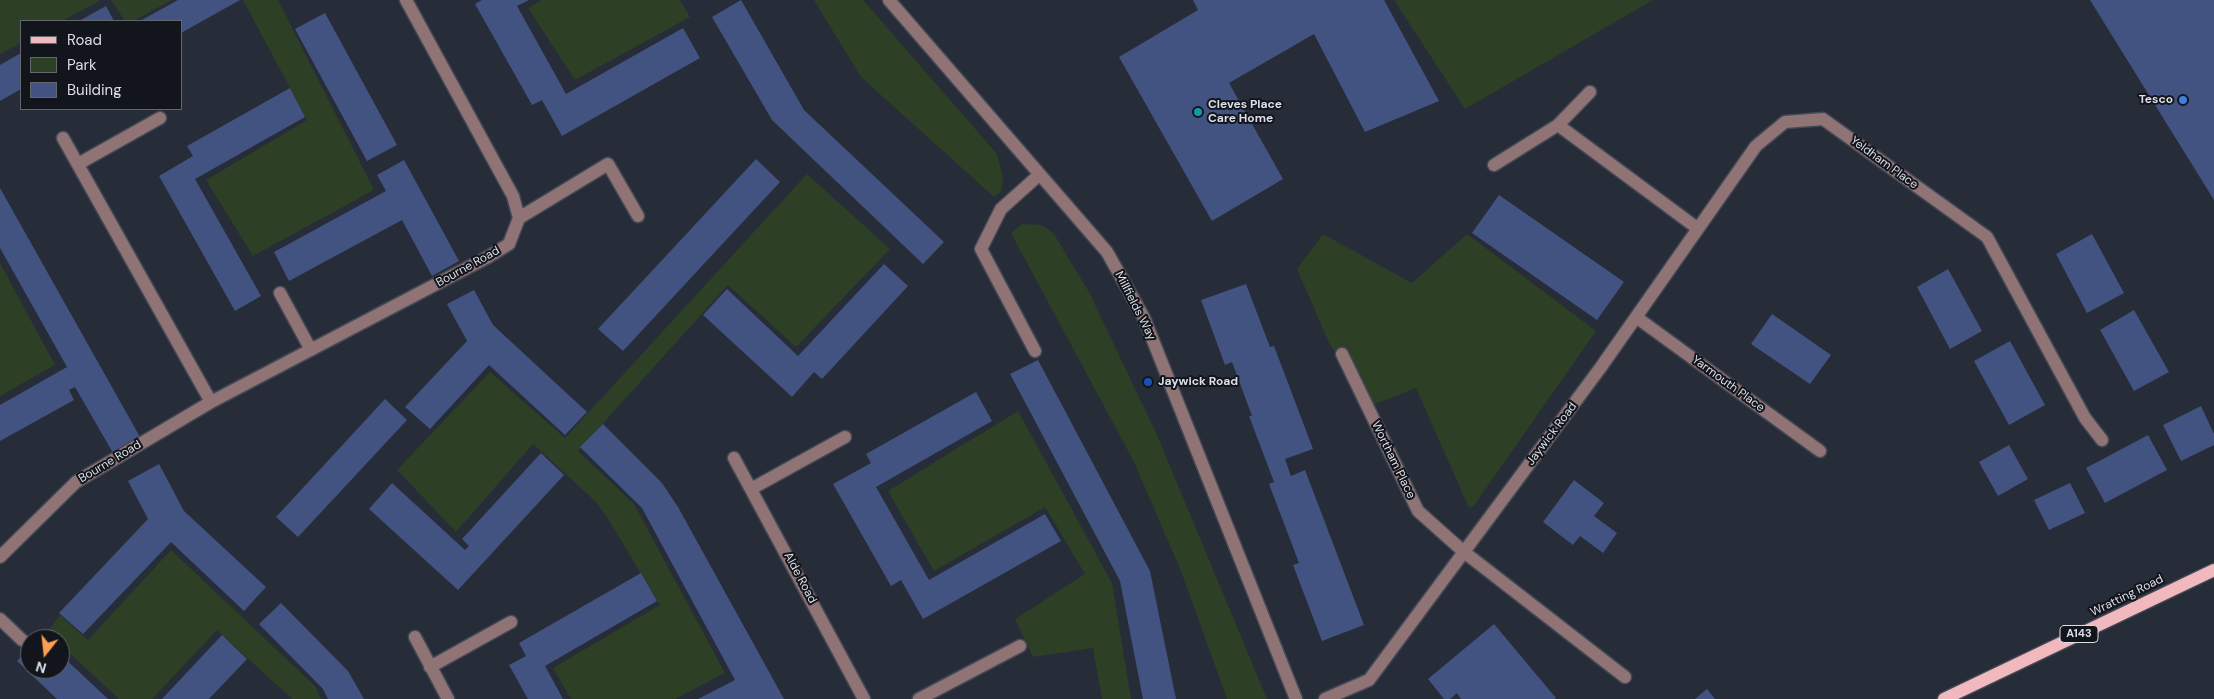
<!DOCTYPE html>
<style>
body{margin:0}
#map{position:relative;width:2214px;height:699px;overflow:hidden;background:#272c39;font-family:"DM Sans",sans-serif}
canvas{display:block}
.legend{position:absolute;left:20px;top:20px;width:162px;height:90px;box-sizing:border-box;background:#12151b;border:1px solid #63666d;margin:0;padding:6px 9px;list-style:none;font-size:15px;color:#dcdfe8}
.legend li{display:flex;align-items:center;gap:10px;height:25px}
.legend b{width:25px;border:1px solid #63666d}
.north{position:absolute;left:20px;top:629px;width:50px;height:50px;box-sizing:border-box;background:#12151b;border:1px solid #63666d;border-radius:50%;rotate:196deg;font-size:14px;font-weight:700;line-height:20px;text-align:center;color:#dcdfe8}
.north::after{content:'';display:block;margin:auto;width:18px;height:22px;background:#fb9e51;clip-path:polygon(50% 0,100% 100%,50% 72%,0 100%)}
</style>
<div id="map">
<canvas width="2214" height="699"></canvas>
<ul class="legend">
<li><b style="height:6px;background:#f1b9be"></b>Road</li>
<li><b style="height:14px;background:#2d3f24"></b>Park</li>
<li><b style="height:14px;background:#425381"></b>Building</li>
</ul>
<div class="north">N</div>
</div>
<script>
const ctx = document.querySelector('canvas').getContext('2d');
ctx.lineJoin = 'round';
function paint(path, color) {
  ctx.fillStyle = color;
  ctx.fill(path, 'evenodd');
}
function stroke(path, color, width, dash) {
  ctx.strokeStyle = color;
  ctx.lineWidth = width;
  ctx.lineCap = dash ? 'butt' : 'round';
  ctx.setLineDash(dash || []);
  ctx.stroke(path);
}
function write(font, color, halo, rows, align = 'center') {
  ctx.font = font + ' "DM Sans",sans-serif';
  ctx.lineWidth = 4;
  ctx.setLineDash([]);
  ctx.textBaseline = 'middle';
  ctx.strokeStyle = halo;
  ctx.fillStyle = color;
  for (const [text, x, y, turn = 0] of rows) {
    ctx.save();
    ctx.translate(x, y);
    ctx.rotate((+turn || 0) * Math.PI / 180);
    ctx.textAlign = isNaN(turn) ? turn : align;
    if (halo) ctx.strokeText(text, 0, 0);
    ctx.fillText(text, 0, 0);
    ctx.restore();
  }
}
paint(new Path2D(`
 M0 0H101L62 21H21V43L0 54Z
 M111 0H172L133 21H125Z
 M243 0H278L374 190 253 256 206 180 307 120Z
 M542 0H680L690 17 575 80 528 8Z
 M814 0H863L997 154 1003 178 1001 192 994 197 861 77Z
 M1394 0H1653L1465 109Z
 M807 174 890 249 796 347 728 285 578 451 634 504 725 673 675 699H571L553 668 660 605 610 522 596 502 533 444 456 532 397 470 490 372 565 438Z
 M1022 224 1042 225 1054 234 1089 292 1157 435 1267 699H1227L1181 571 1134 462 1011 233Z
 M1323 234 1412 283 1467 234 1596 331 1473 507 1469 508 1416 388 1372 405 1329 343 1297 269Z
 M0 263 55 365 0 396Z
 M1018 411 1112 583 1131 699H1102L1093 648 1033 657 1015 619 1085 574 1045 507 934 571 888 491Z
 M171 550 315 686 321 699H292L217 630 152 699H119L60 644V639H55L47 632 60 615 88 640Z`), '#2d3f24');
paint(new Path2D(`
 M178 0H240L181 33V21H140Z
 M482 0H529L517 6 566 94 683 28 700 58 562 136 542 100 532 105 475 4Z
 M741 0 804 110 944 242 923 264 772 120 712 17Z
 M1193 0H1384L1439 101 1365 132 1314 34 1229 83 1283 179 1212 221 1119 57 1198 10Z
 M2090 0H2214V200Z
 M106 6 114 21H79Z
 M325 13 397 145 367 161 295 29Z
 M21 53V89L0 101V65Z
 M290 88 305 117 195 179 261 296 235 311 159 176 193 156 187 146Z
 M756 159 780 182 623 351 598 329Z
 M404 160 459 261 432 276 402 220 289 281 274 252 386 191 377 175Z
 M0 188 140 437 113 453 75 387 69 390 74 400 0 441V405L67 367 0 248Z
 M1499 195 1624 282 1597 320 1472 233Z
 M2092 234 2124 293 2087 313 2056 254Z
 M884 264 908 286 822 379 814 372 792 397 703 315 727 289 798 356Z
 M1948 269 1982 331 1950 349 1917 287Z
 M1246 284 1270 347 1274 346 1313 449 1285 459 1291 476 1305 470 1364 625 1322 641 1293 565 1299 563 1269 484 1274 482 1249 416H1252L1232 362 1225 365 1201 300Z
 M474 290 493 325 587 412 565 435 489 365 430 429 405 407 467 341 447 304Z
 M2134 310 2169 372 2134 391 2100 330Z
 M1772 314 1831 355 1810 384 1751 344Z
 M2010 341 2045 405 2009 425 1974 361Z
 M1038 360 1150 571 1176 699H1143L1120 581 1010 374Z
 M976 392 992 421 876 487 929 580 1045 514 1061 541 923 619 901 580 891 586 833 484 871 463 866 454Z
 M385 399 407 420 298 537 276 517Z
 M2201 406 2214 434V445L2181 461 2163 425Z
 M603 424 662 483 678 507 784 699H698L735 680 642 508 580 447Z
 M2148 435 2167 470 2105 503 2086 468Z
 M2009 445 2028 479 1998 496 1979 462Z
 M541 453 564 475 458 590 369 509 392 483 465 550 469 546 462 539Z
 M159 464 184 511 266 587 244 611 171 542 83 634 59 613 148 519 128 481Z
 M1574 480 1604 503 1594 516 1617 533 1603 553 1580 536 1573 545 1543 522Z
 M2070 483 2085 513 2049 530 2034 500Z
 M641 573 657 601 545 666 563 699H528L509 665 526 656 519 643Z
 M281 603 348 671 364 699H328L323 689 259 624Z
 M1494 624 1556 698 1555 699H1461L1457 693 1450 699H1444L1428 679Z
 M222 635 247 659 209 699H162Z
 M30 647V669H60V654L108 699H57L17 661Z
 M1707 689 1715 699H1695Z`), '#425381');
const minor = new Path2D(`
 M889 0 1107 252 1144 318 1296 699
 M1558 125 1697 228
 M63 138 211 402
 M78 164 160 118
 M1494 165 1558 125 1590 92
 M519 218 608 164 638 216
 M280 293 311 350
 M1636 317 1820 451
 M1035 351 981 249 1001 209 1039 175
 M1342 354 1418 511 1464 552 1625 677
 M734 458 864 699
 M751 489 845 437
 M0 557 76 482 211 402 488 257 509 244 519 218 513 196 406 0
 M0 619 22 640
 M415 637 448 699
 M430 667 511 622
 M919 699 1020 646
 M1325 699 1369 680 1601 367 1756 146 1785 122 1823 119 1987 237 2085 418 2102 440`);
const major = new Path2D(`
 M1944 699 2214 570`);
stroke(minor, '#444955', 15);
stroke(major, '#444955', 15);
stroke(minor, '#8f7375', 12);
stroke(major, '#f1b9be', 12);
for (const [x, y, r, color] of [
 [2183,100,5,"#3f7fe0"],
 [1198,112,5,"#0f9aa8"],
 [1148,382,5,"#1a4fb4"]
]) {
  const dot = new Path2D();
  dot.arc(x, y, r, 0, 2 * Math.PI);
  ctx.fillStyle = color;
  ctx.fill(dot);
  stroke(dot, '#12151b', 2);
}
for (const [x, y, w] of [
 [2079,634,38]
]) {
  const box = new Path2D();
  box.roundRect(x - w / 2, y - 8.5, w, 17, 4);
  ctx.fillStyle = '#12151b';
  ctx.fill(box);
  stroke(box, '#dcdfe8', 1);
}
write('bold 11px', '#dcdfe8', null, [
 ["A143",2079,634]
]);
write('bold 12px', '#dcdfe8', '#12151b', [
 ["Tesco",2173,100,"right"],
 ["Cleves Place",1208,105],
 ["Care Home",1208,119],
 ["Jaywick Road",1158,382]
], 'left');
write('12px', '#dcdfe8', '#12151b', [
 ["Yeldham Place",1884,163,36],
 ["Bourne Road",468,267,-29],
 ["Millfields Way",1135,306,63],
 ["Yarmouth Place",1728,384,36],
 ["Jaywick Road",1552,434,-53],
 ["Wortham Place",1393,460,64],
 ["Bourne Road",110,462,-31],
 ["Alde Road",800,578,62],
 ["Wratting Road",2127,596,-26]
]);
</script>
